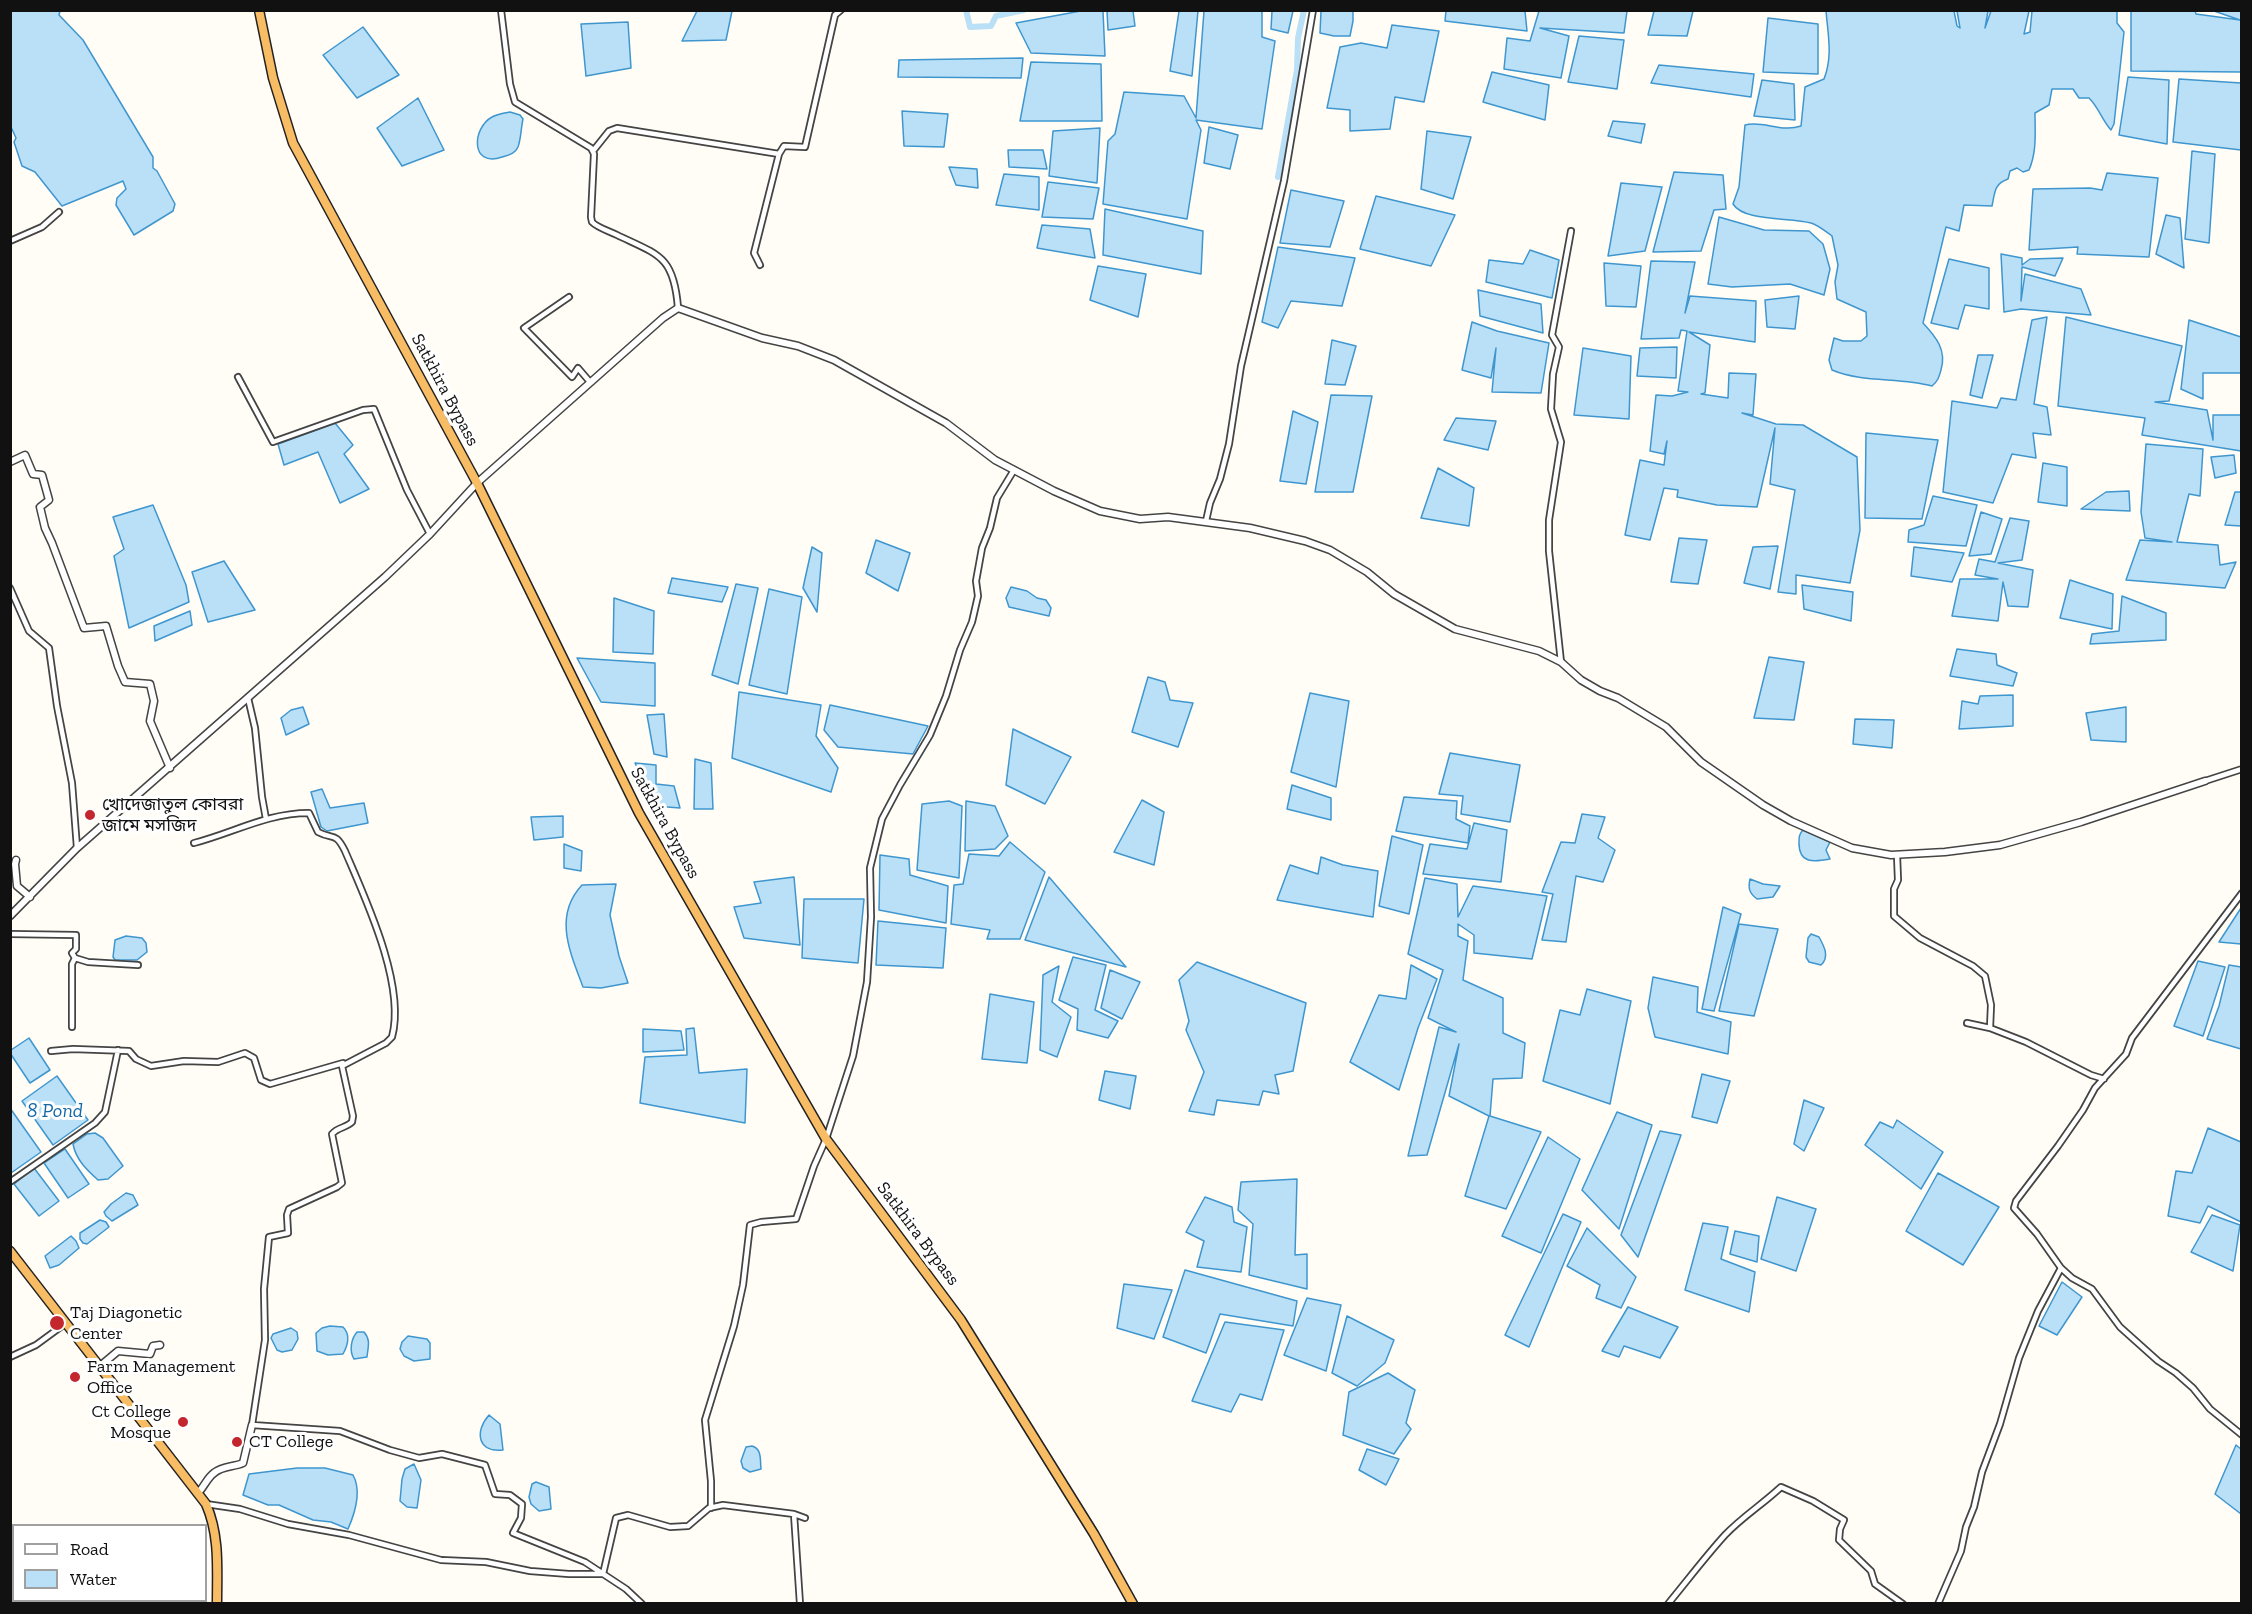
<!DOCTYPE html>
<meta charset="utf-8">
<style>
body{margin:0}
#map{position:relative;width:2252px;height:1614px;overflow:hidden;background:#fffdf5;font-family:"Zilla Slab",serif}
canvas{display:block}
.frame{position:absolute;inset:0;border:12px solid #111;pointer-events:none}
.legend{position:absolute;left:12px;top:1524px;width:195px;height:78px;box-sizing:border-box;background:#fff;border:2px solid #a0a0a0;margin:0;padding:8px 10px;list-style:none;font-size:18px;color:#111}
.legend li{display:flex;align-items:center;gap:12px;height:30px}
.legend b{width:30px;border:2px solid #a0a0a0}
</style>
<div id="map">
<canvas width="2252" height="1614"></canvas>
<div class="frame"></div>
<ul class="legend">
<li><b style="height:8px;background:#fff"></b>Road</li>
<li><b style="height:16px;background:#b9e0f7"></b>Water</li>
</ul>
</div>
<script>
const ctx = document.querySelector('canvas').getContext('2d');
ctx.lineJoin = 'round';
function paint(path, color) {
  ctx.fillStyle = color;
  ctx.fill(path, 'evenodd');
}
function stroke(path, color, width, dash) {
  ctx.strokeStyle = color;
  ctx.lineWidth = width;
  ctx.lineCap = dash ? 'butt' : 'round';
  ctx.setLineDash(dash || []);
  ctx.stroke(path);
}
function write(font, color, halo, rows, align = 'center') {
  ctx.font = font + ' "Zilla Slab","Noto Sans Bengali",serif';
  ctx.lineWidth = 6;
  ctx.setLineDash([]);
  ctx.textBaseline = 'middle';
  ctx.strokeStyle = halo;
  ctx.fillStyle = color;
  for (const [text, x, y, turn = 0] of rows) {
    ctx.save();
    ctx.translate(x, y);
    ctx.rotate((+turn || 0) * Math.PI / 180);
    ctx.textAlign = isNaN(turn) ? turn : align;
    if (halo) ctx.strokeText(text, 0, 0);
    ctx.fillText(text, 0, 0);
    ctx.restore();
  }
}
const water = new Path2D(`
 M1086 10 1103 11 1105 56 1031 53 1016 23Z
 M10 11H60L59 15 83 40 153 157V168L157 171 175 204 173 211 134 235 116 205 117 198 126 189 123 181 62 206 35 172 22 166 14 142 16 138 11 127Z
 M697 11H732L726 40 682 41Z
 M1107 11H1133L1135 26 1108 30Z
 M1179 11H1198L1192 76 1170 71Z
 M1204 11H1262V37L1275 41 1262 129 1196 120 1201 130 1187 219 1103 204 1108 141 1115 134 1124 92 1184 96 1196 118Z
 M1272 11H1293L1288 33 1271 29Z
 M1321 11H1353V21L1350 36H1334L1320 33Z
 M1446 11H1525L1527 31 1445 21Z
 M1539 11H1627L1624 33 1540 28 1569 36 1561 78 1504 69 1507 38 1530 41Z
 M1654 11H1693L1687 36 1648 35Z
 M1826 11H1954L1957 26 1960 28 1957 11H1988L1985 28 1991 11H2029L2024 34 2030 32 2032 11H2117V23L2124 32 2114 124 2111 130C2102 120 2099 108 2089 98H2079L2073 89H2052L2049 105 2035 113C2035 132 2037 152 2029 170L2023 172 2017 168 2010 171 2008 179C1994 184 1995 192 1992 206L1964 205 1959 231 1946 227 1923 323C1936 337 1947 350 1941 370 1939 377 1938 381 1932 386 1899 377 1863 383 1832 370L1829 360 1834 338 1843 341H1861L1867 336 1866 312 1837 299 1835 282 1838 265 1832 236C1825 231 1818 225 1811 223 1791 217 1744 222 1733 204L1739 187 1745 125C1763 120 1781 133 1801 126L1805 87 1824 79C1833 56 1828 35 1826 11Z
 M2131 11H2195L2196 14 2240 20 2214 11H2241V72L2131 71Z
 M1768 18 1818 24V74L1763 72Z
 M628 22 631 68 586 76 581 24Z
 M1392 25 1439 31 1424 102 1395 97 1390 129 1350 131V110L1327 108 1340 47 1361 43 1387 48Z
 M363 27 399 75 357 98 323 55Z
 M1579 36 1624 40 1617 89 1568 82Z
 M1023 58 1021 78 898 77 899 60Z
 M1031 62 1101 64 1102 121H1020Z
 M1659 65 1754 74 1751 97 1651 83Z
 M1492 72 1549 85 1545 120 1483 102Z
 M2128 77 2169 80 2167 144 2119 135Z
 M2179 79 2241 83V150L2173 142Z
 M1762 80 1794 84 1795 120 1754 116Z
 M418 98 444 150 402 166 377 128Z
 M902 111 948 114 944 147 904 146Z
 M510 112 520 115 523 119C521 128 521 139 518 147 515 154 509 155 502 157 470 168 472 128 492 117 497 114 504 113 510 112Z
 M1613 121 1645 124 1641 143 1608 136Z
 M1209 127 1238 135 1230 169 1204 163Z
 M1100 128 1097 183 1049 176 1053 131Z
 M1427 131 1471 137 1453 199 1421 189Z
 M1008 150H1043L1047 169 1009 167Z
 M2192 151 2215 154 2209 243 2185 239Z
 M949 167 977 169 978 188 956 185Z
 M1674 172 1723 175 1726 209 1714 210 1701 251 1653 252Z
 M2107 173 2158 178 2149 257 2077 254 2078 247 2029 250 2033 189 2090 188 2102 190Z
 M1004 174 1039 177V210L996 205Z
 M1048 182 1099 188 1093 219 1042 217Z
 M1621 183 1662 187 1645 251 1608 256Z
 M1291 190 1344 201 1330 247 1280 243Z
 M1376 196 1455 215 1431 266 1360 249Z
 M1105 209 1203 231 1201 274 1103 255Z
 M2166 215 2180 218 2184 268 2156 254Z
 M1719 217 1764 230 1809 231 1823 244 1830 269 1824 295 1790 284 1732 287 1708 284Z
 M1042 225 1090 229 1095 258 1037 248Z
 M1278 247 1355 258 1342 306 1291 301 1278 328 1262 322Z
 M1530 250 1559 260 1552 298 1486 282 1489 260 1523 264Z
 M2001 254 2022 258V265L2030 259 2063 258 2055 276 2022 267 2021 301 2025 274 2081 289 2091 315 2021 309 2004 312Z
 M1949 259 1989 268V309L1965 305 1958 329 1931 323Z
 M1651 261 1695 262 1685 313 1690 296 1756 301 1755 342 1689 332 1710 345 1705 393 1701 394 1728 398 1729 373 1756 374 1753 415 1742 413 1776 424 1803 425 1857 457 1860 530 1850 583 1796 575V594L1778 592 1795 490 1770 484 1775 428 1757 507 1717 505 1677 497 1678 490 1664 488 1650 540 1625 535 1640 460 1664 465 1667 441 1664 454 1650 451 1656 395 1672 396 1688 392 1678 391 1687 331 1681 330 1679 338 1641 339Z
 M1604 263 1641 266 1636 307 1606 306Z
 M1098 266 1146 274 1138 317 1090 300Z
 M1478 290 1541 304 1543 333 1480 316Z
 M1799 296 1795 329 1767 327 1765 300Z
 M2047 317 2034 404 2047 407 2051 435 2033 433 2036 458 2012 454 1993 503 1943 492 1952 401 1997 408 2001 398 2016 400 2032 320Z
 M2066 317 2182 346 2169 401 2155 402 2207 410 2213 440V415H2241V451L2142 435 2145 418 2058 406Z
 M2189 320 2241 337V373H2203V399L2181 389Z
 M1472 322 1497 331 1549 343 1541 393 1492 392 1496 348 1491 378 1462 370Z
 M1332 340 1356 346 1345 385 1325 384Z
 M1677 347 1676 378 1637 376 1640 348Z
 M1583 348 1631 356 1629 419 1574 415Z
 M1978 355H1993L1982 398 1970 395Z
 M1331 395 1372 396 1353 492H1315Z
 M1293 411 1318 422 1306 484 1280 481Z
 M1456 418 1496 421 1488 450 1444 440Z
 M335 423 353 445 344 454 369 489 340 503 318 452 284 465 278 444Z
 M1866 433 1938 440 1922 519 1865 518Z
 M2146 444 2203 449 2200 496 2189 494 2177 542 2218 545 2220 565 2236 562 2225 588 2126 580 2140 540 2172 542 2145 538 2141 512Z
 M2234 455 2236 473 2215 478 2211 457Z
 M2043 463 2067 467V506L2038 502Z
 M1438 468 1474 488 1469 526 1421 518Z
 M2129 491 2130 511 2081 509 2106 492Z
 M2235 492H2241V526L2225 525Z
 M1933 496 1977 505 1966 546 1908 542 1909 530 1924 525Z
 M153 505 186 585 189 602 129 628 114 556 124 549 113 517Z
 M1981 512 2002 519 1991 554 1969 556Z
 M2010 518 2029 521 2022 560 1998 563 2033 570 2028 607 2008 606 2003 582 1998 621 1952 616 1960 579H1998L1975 575 1979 559 1995 562Z
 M1679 538 1707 540 1698 584 1671 582Z
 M876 540 910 553 898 591 866 573Z
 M1778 546 1770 589 1744 583 1753 547Z
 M812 547 822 553 817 612 803 588Z
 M1914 547 1964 553 1952 582 1911 576Z
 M224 561 255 610 208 622 192 572Z
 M672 578 728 587 722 602 668 593Z
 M2070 580 2113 594 2112 629 2060 618Z
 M736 584 758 588 738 684 712 675Z
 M1802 585 1853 592 1851 621 1804 609Z
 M1011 587 1027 591 1037 598 1046 600 1051 608 1049 616 1009 607 1006 598Z
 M769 589 802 597 787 694 749 685Z
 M2122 596 2166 613V640L2090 644 2092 634 2119 631Z
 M614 598 654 611 653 654 613 652Z
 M190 611 192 625 155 641 154 626Z
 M1957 649 1996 654 1997 665 2017 673 2013 686 1950 676Z
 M1769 657 1804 662 1794 720 1754 718Z
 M577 658 655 663V706L601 702Z
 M1148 677 1165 682 1170 700 1193 703 1178 747 1132 732Z
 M739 692 821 705 816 736 838 768 831 792 732 758Z
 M1310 693 1349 701 1336 787 1291 772Z
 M2013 695V726L1959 729 1962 701 1978 704 1980 696Z
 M830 705 928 726 913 754 838 747 824 730Z
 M303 707 309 724 286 735 281 718 291 710Z
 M2126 707V742L2091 740 2086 713Z
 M664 714 667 757 654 754 647 715Z
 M1855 719 1894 720 1892 748 1853 744Z
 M1013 729 1071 757 1045 804 1006 785Z
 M1450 753 1520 765 1510 822 1461 814 1463 796 1439 794Z
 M695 759 711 763 713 809H694Z
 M635 763 656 765V784L674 786 680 808 655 806Z
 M1292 785 1331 798V820L1287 809Z
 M322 789 330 808 364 803 368 823 327 831 321 827 311 792Z
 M1404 797 1457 801 1456 819 1470 826 1468 843 1396 831Z
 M1142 800 1164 812 1154 865 1114 852Z
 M949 801 962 806 959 878 917 870 922 804Z
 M966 801 995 806 1008 836 995 849 965 851Z
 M1582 814 1605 817 1598 838 1615 850 1603 882 1576 876 1566 942 1542 940 1553 894 1542 892 1561 842 1575 843Z
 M563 816V837L534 840 531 817Z
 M1474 823 1507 830 1501 882 1423 874 1430 844 1467 849Z
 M1803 830 1830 842 1826 850 1830 859C1814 862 1799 864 1799 843 1799 837 1799 834 1803 830Z
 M1392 836 1423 845 1409 914 1379 906Z
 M1010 842 1045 872 1020 939H987L990 930 951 924 954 885 963 884 969 854 999 856Z
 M564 844 582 851 581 871 564 868Z
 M880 855 909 859 910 875 948 886 946 923 879 910Z
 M1321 857 1343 865 1378 871 1373 917 1277 900 1290 865 1318 874Z
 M794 877 800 945 744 938 734 907 761 903 754 882Z
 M1049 877 1126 967 1025 940Z
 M1425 878 1457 884 1458 917 1473 886 1547 896 1532 959 1474 953V935L1458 924V936L1468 941 1463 980 1503 998V1033L1525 1043 1522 1078 1493 1079 1490 1116 1541 1132 1506 1209 1465 1196 1489 1116 1449 1096 1459 1044 1427 1155 1408 1156 1439 1027 1456 1032 1428 1018 1443 970 1408 954Z
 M1750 879 1763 884 1780 886 1773 897 1757 899C1749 893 1748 888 1750 879Z
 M616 884 610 915 619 956 628 983 601 988 583 987C570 952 553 916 582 885Z
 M804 899H864L858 963 802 958Z
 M1723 907 1741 914 1714 1011 1702 1009Z
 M2241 908V944L2219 942Z
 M878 921 946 928 943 968 876 965Z
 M1739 924 1778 929 1754 1016 1719 1011Z
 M1811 934 1819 937C1824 946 1830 957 1821 965L1809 962 1806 957 1808 938Z
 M126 936 142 938 146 943 147 952 137 960H115L113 957 115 940Z
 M1073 957 1106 965 1095 1010 1118 1021 1108 1038 1077 1030 1078 1009 1059 1000Z
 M2198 961 2225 967 2203 1036 2174 1026Z
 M1197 962 1306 1003 1293 1071 1275 1075 1279 1094 1263 1091 1259 1105 1217 1100 1214 1115 1189 1111 1204 1072 1186 1030 1189 1021 1179 980Z
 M1411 965 1437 979 1418 1028 1399 1090 1350 1062 1379 995 1406 999Z
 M2229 965 2241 967V1049L2207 1039 2219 1006Z
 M1059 966 1052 1002 1071 1017 1057 1057 1040 1050 1043 975Z
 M1110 970 1140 982 1122 1019 1101 1008Z
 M1653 977 1698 987 1697 1012 1731 1022 1728 1054 1655 1037 1648 1008Z
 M1587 989 1631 1001 1610 1104 1543 1081 1560 1010 1580 1015Z
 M990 994 1034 1002 1027 1063 982 1059Z
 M694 1028 699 1073 747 1069 745 1123 640 1103 645 1057 687 1055 686 1029Z
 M643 1029 681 1031 684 1050 643 1052Z
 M29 1038 50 1070 30 1083 10 1053 11 1050Z
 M1105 1071 1136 1076 1130 1109 1099 1100Z
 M1702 1074 1730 1081 1717 1123 1692 1117Z
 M57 1076 88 1120 53 1145 22 1101Z
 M1804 1100 1824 1108 1804 1151 1794 1144Z
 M10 1108 41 1152 11 1173H10Z
 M1617 1112 1652 1125 1619 1229 1582 1190Z
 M1897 1120 1943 1152 1921 1189 1865 1145 1880 1122 1893 1128Z
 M2208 1128 2241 1142V1222L2208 1206 2200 1223 2168 1216 2176 1171 2192 1173Z
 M1660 1131 1681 1135 1638 1257 1621 1235Z
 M95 1133 103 1138 123 1166 108 1179 98 1180C87 1170 76 1160 73 1144L87 1134Z
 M1548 1137 1580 1159 1541 1253 1502 1236Z
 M65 1149 89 1184 68 1198 44 1163Z
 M34 1168 59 1201 39 1216 14 1184Z
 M1938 1173 1999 1207 1963 1265 1906 1231Z
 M1297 1179 1295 1255 1307 1254V1289L1249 1275 1253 1224 1238 1210 1241 1182Z
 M126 1193 133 1195 138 1205 112 1221 106 1216 104 1212 111 1204Z
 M1205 1197 1232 1207 1234 1222 1247 1227 1241 1272 1197 1267 1204 1241 1186 1232Z
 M1777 1197 1816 1209 1796 1271 1761 1259Z
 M1563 1214 1581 1222 1529 1347 1505 1335Z
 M2212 1215 2240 1225 2233 1271 2191 1252Z
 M100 1220 106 1222 109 1227 87 1244 83 1243 80 1239V1233Z
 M1703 1223 1728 1227 1721 1259 1755 1272 1749 1312 1685 1290Z
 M1587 1228 1636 1277 1621 1308 1596 1298 1600 1285 1567 1266Z
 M1735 1231 1759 1236 1757 1262 1730 1254Z
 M71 1236 76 1241 79 1248 59 1265 50 1268 45 1256Z
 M1185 1270 1297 1301 1293 1326 1220 1314 1206 1353 1163 1337Z
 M2062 1282 2082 1297 2057 1335 2039 1326Z
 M1124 1284 1172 1290 1154 1339 1117 1328Z
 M1307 1298 1341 1305 1326 1371 1284 1355Z
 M1628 1307 1678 1327 1660 1358 1624 1346 1619 1357 1602 1351Z
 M1347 1316 1394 1340 1385 1363 1357 1386 1332 1373Z
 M1225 1322 1284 1330 1262 1400 1240 1394 1231 1412 1192 1401Z
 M330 1326 343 1327C351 1335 348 1345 343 1354L328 1355 317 1351 316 1333 322 1328Z
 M291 1328 297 1332 298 1339 292 1350 282 1352 277 1350 271 1338 273 1334Z
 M357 1332H364C371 1340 368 1347 367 1357L354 1359C349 1351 351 1339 357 1332Z
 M408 1336 427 1339 430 1343V1359L414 1361 404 1356 400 1349 402 1342Z
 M1388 1373 1415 1390 1406 1423 1411 1429 1394 1454 1343 1435 1349 1392Z
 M489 1415 500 1424 503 1450C478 1453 474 1432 489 1415Z
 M2236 1445 2241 1449V1514L2215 1494Z
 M752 1446C762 1449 760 1459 761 1469L750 1472 743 1468 741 1461 746 1447Z
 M1367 1449 1399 1459 1386 1485 1359 1470Z
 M414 1464 421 1480 417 1508 407 1507 400 1501 402 1479 405 1469Z
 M297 1468H325L353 1475C362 1491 355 1513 348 1529L331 1522 313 1520 279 1505H268L243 1495 249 1474Z
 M536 1482 549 1487 551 1509 539 1511 531 1504 529 1497 532 1484Z`);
paint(water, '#b9e0f7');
stroke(water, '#3f96cf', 1.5);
stroke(new Path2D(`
 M966 10 970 27 991 26 996 16 1024 10
 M1278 177 1297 70 1298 38 1304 10`), '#b9e0f7', 6);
const minor = new Path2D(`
 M501 10 510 84 515 102 591 148 594 154 591 217 592 222C598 228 609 231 617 235 659 255 674 256 678 308
 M593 151 609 131 617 128 779 154 784 146 805 147 835 15 841 10
 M10 241 42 227 59 212
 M760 265 754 253 779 154
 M569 297 524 328 572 377 578 368 590 382
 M238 377 273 442 363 410 374 409 407 490 430 534
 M1206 521 1210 503 1220 479 1229 444 1241 366 1284 181 1313 10
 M10 588 29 631 49 648 57 706 72 783 77 848
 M1561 662 1549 551V520L1561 442 1551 409 1553 374 1559 347 1552 335 1571 231
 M248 698 255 728 262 797 266 819
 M2205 781 2242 769
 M194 843C233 833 267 813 309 813L318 832C333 840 335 831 345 851 366 900 406 985 392 1037L386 1043 342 1066 353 1116 352 1122C346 1128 338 1127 332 1134L342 1183 337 1187 289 1209 287 1215 288 1233 269 1237 264 1289 265 1340 252 1425 340 1431 390 1450 419 1458 442 1454 485 1465 495 1494 510 1495 522 1504 521 1518 513 1533 585 1562 626 1589 642 1604
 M1897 855 1898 880 1894 889V916L1920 938 1973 966 1985 976 1991 1005 1990 1028 2026 1042 2091 1075 2104 1079
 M2242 893 2132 1038 2126 1054 2095 1088 2083 1110 2058 1146 2016 1201 2014 1208 2037 1234 2061 1268 2072 1278 2092 1289 2120 1327 2158 1361 2176 1373 2193 1388 2210 1409 2242 1435
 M10 934 76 935V949L72 953 75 958 88 962 138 965
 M1967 1023 1990 1028
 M72 1027V964L75 958
 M51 1051 73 1049 129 1051 136 1059 151 1066 184 1061 218 1062 245 1053 254 1058 261 1080 270 1084 343 1063
 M10 1182 95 1123 105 1112 118 1050
 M10 1357 36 1345 66 1323
 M206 1504 240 1509 288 1524 349 1535 441 1560 486 1562 530 1571 569 1574H603L616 1518 628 1515 670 1527 688 1526 709 1508 723 1505 794 1514 800 1604
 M711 1508V1481L705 1420 734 1326 743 1285 750 1225 761 1222 796 1219 814 1166 826 1139 853 1056 867 982 871 917 870 868 882 819 900 785 930 735 946 696 960 650 972 622 978 596 976 581 982 548 990 528 997 498 1014 470
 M794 1514 805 1518
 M1668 1604C1687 1581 1705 1557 1725 1535 1742 1517 1763 1504 1781 1487L1813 1501 1844 1520 1840 1529 1839 1540 1871 1571 1875 1584 1903 1604
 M1938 1604 1961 1551 1966 1527 1974 1507 1982 1472 2000 1424 2019 1358 2038 1311 2061 1268`);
const tertiary = new Path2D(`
 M10 462 25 455 33 474 42 475 49 500 40 507 45 528 52 543 84 628 106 626 118 666 125 682 150 684 154 701 150 721 170 768
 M16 860 15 864 17 886 30 897
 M10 916 77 848 385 577 430 534 477 483 663 318 678 308 762 338 798 346 834 360 946 423 995 460 1054 491 1100 511 1140 519 1168 517 1250 528 1305 541 1330 550 1367 572 1394 594 1455 629 1539 651 1561 662 1581 680 1600 691 1618 698 1666 727 1701 762 1763 805 1791 821 1852 848 1891 855 1945 852 2000 845 2081 822 2205 781
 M99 1367 118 1351 150 1354 153 1346 160 1345
 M198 1493C204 1487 207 1478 214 1473 222 1466 234 1467 243 1463L252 1425`);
const trunk = new Path2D(`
 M259 10 273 78 293 143 477 483 639 813 826 1139 961 1320 1094 1534 1133 1604
 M10 1251 206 1504C220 1536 217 1569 217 1604`);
stroke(minor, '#444', 8);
stroke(tertiary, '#444', 9);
stroke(trunk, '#222', 11);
stroke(minor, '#fff', 4.5);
stroke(tertiary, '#fff', 6);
stroke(trunk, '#f7bc64', 8);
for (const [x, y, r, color] of [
 [90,815,6,"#c4262e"],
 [57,1323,8,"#c4262e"],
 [75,1377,6,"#c4262e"],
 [183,1422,6,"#c4262e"],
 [237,1442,6,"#c4262e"]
]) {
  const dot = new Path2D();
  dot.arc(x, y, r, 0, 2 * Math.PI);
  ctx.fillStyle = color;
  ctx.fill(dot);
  stroke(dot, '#fff', 2);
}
write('18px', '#111', '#fff', [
 ["Satkhira Bypass",445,390,62],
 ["Satkhira Bypass",665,823,61],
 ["Satkhira Bypass",918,1234,53]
]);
write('18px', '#111', '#fff', [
 ["খোদেজাতুল কোবরা",102,805],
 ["জামে মসজিদ",102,826],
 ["Taj Diagonetic",70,1313],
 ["Center",70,1334],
 ["Farm Management",87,1367],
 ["Office",87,1388],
 ["Ct College",171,1412,"right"],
 ["Mosque",171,1433,"right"],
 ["CT College",249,1442]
], 'left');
write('italic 20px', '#1768a6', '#fff', [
 ["8 Pond",55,1111]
]);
</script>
